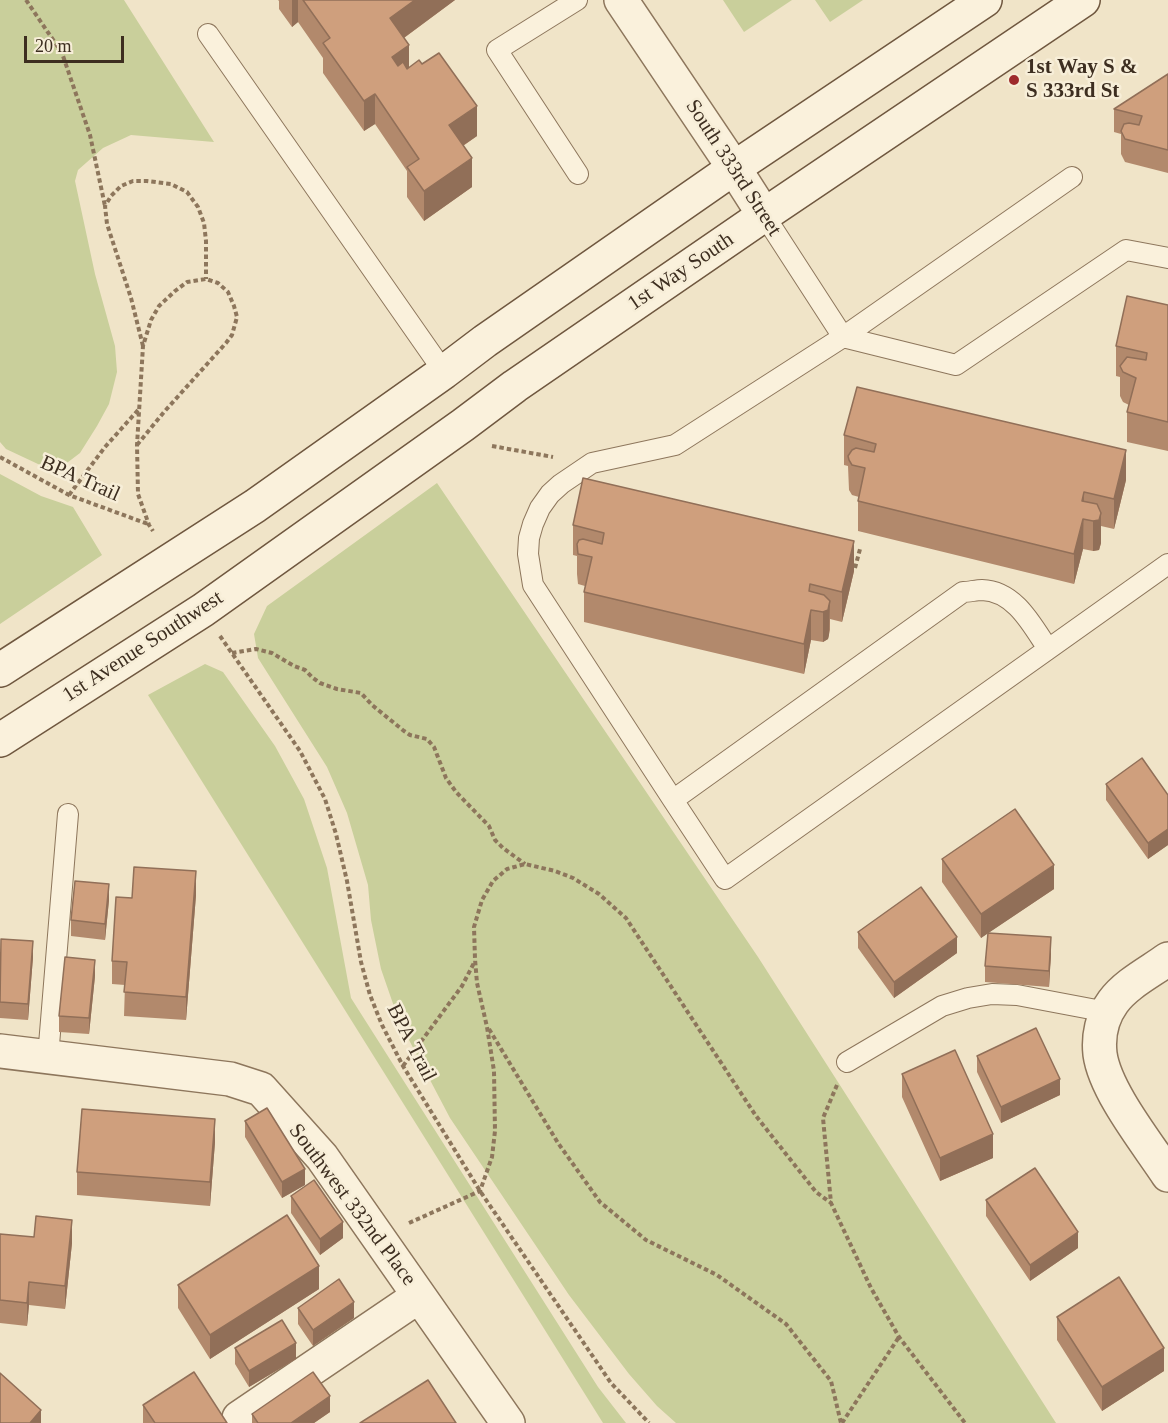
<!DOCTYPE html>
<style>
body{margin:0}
#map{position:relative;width:1168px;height:1423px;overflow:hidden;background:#f0e4c8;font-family:"Times New Roman",serif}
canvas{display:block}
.scale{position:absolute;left:24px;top:36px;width:100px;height:27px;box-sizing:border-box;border:3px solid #3d2e20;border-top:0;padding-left:8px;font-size:18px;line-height:21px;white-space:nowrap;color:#3d2e20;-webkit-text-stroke:4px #f7eed8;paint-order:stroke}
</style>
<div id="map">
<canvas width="1168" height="1423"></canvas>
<div class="scale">20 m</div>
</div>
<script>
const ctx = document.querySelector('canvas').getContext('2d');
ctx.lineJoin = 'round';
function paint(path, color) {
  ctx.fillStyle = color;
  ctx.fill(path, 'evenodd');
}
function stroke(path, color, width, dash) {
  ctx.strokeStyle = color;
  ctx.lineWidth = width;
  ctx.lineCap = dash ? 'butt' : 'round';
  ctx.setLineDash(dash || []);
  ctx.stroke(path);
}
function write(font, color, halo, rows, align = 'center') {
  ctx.font = font + ' "Times New Roman",serif';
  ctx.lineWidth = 5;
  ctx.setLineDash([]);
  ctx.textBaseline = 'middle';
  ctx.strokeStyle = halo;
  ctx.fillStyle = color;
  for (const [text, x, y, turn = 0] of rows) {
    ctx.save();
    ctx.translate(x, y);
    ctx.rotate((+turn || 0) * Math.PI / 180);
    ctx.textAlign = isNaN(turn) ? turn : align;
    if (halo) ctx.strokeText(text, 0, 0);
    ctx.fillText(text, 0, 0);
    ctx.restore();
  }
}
paint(new Path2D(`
 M0 0H124L214 142 131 135 103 148 78 170 75 181 95 274 115 346 117 372 109 404 97 426 80 453 55 472 6 449 0 442Z
 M723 0H792L744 32Z
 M815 0H863L830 22Z
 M0 474 41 496 73 507 102 555 0 624Z
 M437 483 758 957 1056 1423H676L657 1406 629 1374 569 1295 450 1118 399 1021 381 969 371 920 368 885 347 813 327 767 258 658 254 634 267 606Z
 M205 664 223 672 275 746 304 799 327 868 351 998 598 1387 626 1423H603L148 695Z`), '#c9cf9b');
const service = new Path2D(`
 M577 0 497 50 578 174
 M208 34 444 372
 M764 215 843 337
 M843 337 956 365 1126 250 1168 258
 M1048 649C1032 625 1015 591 982 590 976 590 969 592 963 592L673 800 533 585 528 554 529 538 533 524 540 508 550 494 561 484 592 463 675 445 843 337 1072 177
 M673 800 725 879 1168 564
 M48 1057 68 814
 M847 1062 942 1006 968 998 992 994 1017 995 1107 1012`);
const minor = new Path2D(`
 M621 0 734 168 764 215
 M1168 959C1150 972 1126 984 1113 1002 1102 1017 1098 1036 1100 1054 1105 1091 1147 1143 1168 1175
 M0 1051 230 1079 261 1089 322 1157 508 1423
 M239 1418 419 1296`);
const secondary = new Path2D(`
 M0 670 255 506 444 372 485 341 734 168 985 0
 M0 740 203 610 463 425 515 386 764 215 1083 0`);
stroke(service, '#8d765c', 22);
stroke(minor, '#8d765c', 36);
stroke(secondary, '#6f573f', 36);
stroke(new Path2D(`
 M26 0 62 53 90 135 105 206
 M143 346 131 298 107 224 105 206 111 196 121 186 133 181H147L171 184 187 192 198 207 204 223 206 241V279
 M137 445 164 412 226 343 232 335 237 317 234 306 228 292 218 283 206 279 187 282 175 291 159 306 151 320 143 346 137 445 138 494 149 525 153 531
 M492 446 553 457
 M0 457 69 495 148 524
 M69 495 105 447 139 409
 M855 568 860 549
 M220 636 300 751 325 799 336 834 347 881 361 962 370 995 382 1025 403 1066 480 1191 611 1383 649 1423
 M232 653 256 649 272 653 294 666 305 670 313 678 320 683 337 689 361 693 372 705 404 731 410 735 427 739 434 747 446 778 456 792 489 826 495 840 503 848 525 864
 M489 1029 558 1143 600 1202 646 1240 717 1275 786 1324 831 1381 841 1423
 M403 1066 462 986 475 961
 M837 1085 823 1118 831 1203 871 1288 899 1337 965 1423
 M409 1223 480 1191 492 1157 495 1131 494 1071 487 1027 477 983 475 959 474 927 482 900 493 881 507 869 525 864 555 871 573 878 599 894 626 918 756 1116 816 1192 831 1203
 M842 1423 899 1337`), '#8d765c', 4, [4.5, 3]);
stroke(service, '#faf1dc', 20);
stroke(minor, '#faf1dc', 33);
stroke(secondary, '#faf1dc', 33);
paint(new Path2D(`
 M278 0H455L404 38 409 67 477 136 463 146 472 187 424 221 407 197V171L375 124 364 131 323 73V58L298 22 292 27 279 9V1Z
 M1168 74V173L1125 162 1121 154V134L1114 132V109Z
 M1168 305V451L1127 442V412L1129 405 1123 402 1120 396V377L1116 376V346Z
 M844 435 1126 480 1114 529 1101 526V543L1099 550 1093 551 1083 549 1074 584 858 531V501L859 497 852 495 849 490 848 466 844 465Z
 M573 525 854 571 842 622 830 619V630L828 639 823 642 811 640 804 674 584 622V592L585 586 578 584 577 574V556L573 555Z
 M1106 784 1168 795V845L1148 859 1106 800Z
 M942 859 1054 889 988 933 1051 953 1049 987 985 982V966L988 933 981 938 942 882Z
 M196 895 186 1020 124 1016 125 985 112 984V961L132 898Z
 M109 900 105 940 71 936V920Z
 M858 932 957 953 894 998 858 948Z
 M0 952 33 957 28 1020 0 1018Z
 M95 976 89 1034 59 1032V1016Z
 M977 1056 1060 1095 1001 1123 977 1072Z
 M902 1074 993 1158 940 1181 902 1097Z
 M245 1121 305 1185 282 1198 245 1137Z
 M215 1142 210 1206 77 1195V1172Z
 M291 1196 343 1238 320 1255 291 1213Z
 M986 1200 1078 1248 1030 1281 986 1216Z
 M0 1234 72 1243 65 1309 29 1305 27 1326 0 1323Z
 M178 1285 319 1289 210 1359 178 1308Z
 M298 1308 354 1318 313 1346 298 1324Z
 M1057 1317 1164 1371 1102 1411 1057 1340Z
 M235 1348 296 1359 249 1387 235 1364Z
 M143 1405 227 1423H143Z
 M330 1412 314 1423H252V1414Z`), '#b2896c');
paint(new Path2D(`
 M292 0H298V22L292 27Z
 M415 0H455L390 48V18Z
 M409 45V74L392 87V57Z
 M375 94V124L364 131V101Z
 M477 106V136L449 155V125Z
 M472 158V187L424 221V191Z
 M1126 450V480L1114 529V499Z
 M1084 492 1083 549 1074 584V554Z
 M1101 513V543L1099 550 1093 551V521Z
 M854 541V571L842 622V592Z
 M830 601 829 635 828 639 823 642V612Z
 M811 610V640L804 674V644Z
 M1168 829V845L1148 859V843Z
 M1054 865V889L981 938V914Z
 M196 871V895L186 1020V997Z
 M109 884V900L105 940V924Z
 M957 937V953L894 998V982Z
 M1051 937V953L1049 987V971Z
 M33 941V957L28 1020V1004Z
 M95 960V976L89 1034V1018Z
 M1060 1079V1095L1001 1123V1107Z
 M215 1119V1142L210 1206V1182Z
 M993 1134V1158L940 1181V1158Z
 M305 1169V1185L282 1198V1182Z
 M72 1220V1243L65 1309V1286Z
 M343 1222V1238L320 1255V1239Z
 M1078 1232V1248L1030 1281V1265Z
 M319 1266V1289L210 1359V1335Z
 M29 1282V1305L27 1326V1303Z
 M354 1302V1318L313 1346V1330Z
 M296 1343V1359L249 1387V1371Z
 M1164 1348V1371L1102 1411V1387Z
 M330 1396V1412L314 1423H291Z
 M41 1410V1423H30Z`), '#916f58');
const building = new Path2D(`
 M303 0H415L390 18 409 45 392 57 398 66 403 62 407 69 419 60 422 64 439 53 477 106 449 125 472 158 424 191 407 167 419 159 375 94 364 101 323 43 330 38Z
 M1168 74V150L1125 139 1121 131 1124 124 1129 123 1139 125 1142 116 1114 109Z
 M1127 296 1168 305V422L1127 412 1136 378 1123 372 1120 366 1127 357 1146 360 1147 353 1116 346Z
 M857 387 1126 450 1114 499 1084 492 1082 501 1097 504 1101 513 1099 520 1093 521 1083 519 1074 554 858 501 865 468 852 465 849 460 848 456 852 450 856 448 874 452 876 444 844 435Z
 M583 478 854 541 842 592 810 584 809 591 824 595 830 601 829 605 828 610 823 612 811 610 804 644 584 592 592 557 578 554 577 544 579 540 583 539 602 544 604 533 573 525Z
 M1142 758 1168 795V829L1148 843 1106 784Z
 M1015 809 1054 865 981 914 942 859Z
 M134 867 196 871 186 997 124 992 127 962 112 961 116 897 132 898Z
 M75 881 109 884 105 924 71 920Z
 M921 887 957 937 894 982 858 932Z
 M988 933 1051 937 1049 971 985 966Z
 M1 939 33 941 28 1004 0 1002Z
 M65 957 95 960 89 1018 59 1016Z
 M1036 1028 1060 1079 1001 1107 977 1056Z
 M955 1050 993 1134 940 1158 902 1074Z
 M267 1108 305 1169 282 1182 245 1121Z
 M82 1109 215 1119 210 1182 77 1172Z
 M1035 1168 1078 1232 1030 1265 986 1200Z
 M314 1180 343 1222 320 1239 291 1196Z
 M287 1215 319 1266 210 1335 178 1285Z
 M36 1216 72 1220 65 1286 29 1282 27 1303 0 1300V1234L34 1237Z
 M1119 1277 1164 1348 1102 1387 1057 1317Z
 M339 1279 354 1302 313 1330 298 1308Z
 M282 1320 296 1343 249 1371 235 1348Z
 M194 1372 227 1423H155L143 1405Z
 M313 1372 330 1396 291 1423H258L252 1414Z
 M0 1373 41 1410 30 1423H0Z
 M428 1380 456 1423H360Z`);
paint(building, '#cf9f7d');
stroke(building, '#916f58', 1.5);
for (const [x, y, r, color] of [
 [1014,80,6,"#9e2a2b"]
]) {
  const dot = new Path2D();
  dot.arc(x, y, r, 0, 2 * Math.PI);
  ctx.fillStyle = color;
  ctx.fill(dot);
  stroke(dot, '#f7eed8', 2);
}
write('bold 21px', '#3d2e20', '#f7eed8', [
 ["1st Way S &",1026,68],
 ["S 333rd St",1026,92]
], 'left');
write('21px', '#3d2e20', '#f7eed8', [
 ["South 333rd Street",733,168,57],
 ["1st Way South",681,272,-34],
 ["BPA Trail",80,479,24],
 ["1st Avenue Southwest",143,647,-33],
 ["BPA Trail",411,1043,63],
 ["Southwest 332nd Place",352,1205,53]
]);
</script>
